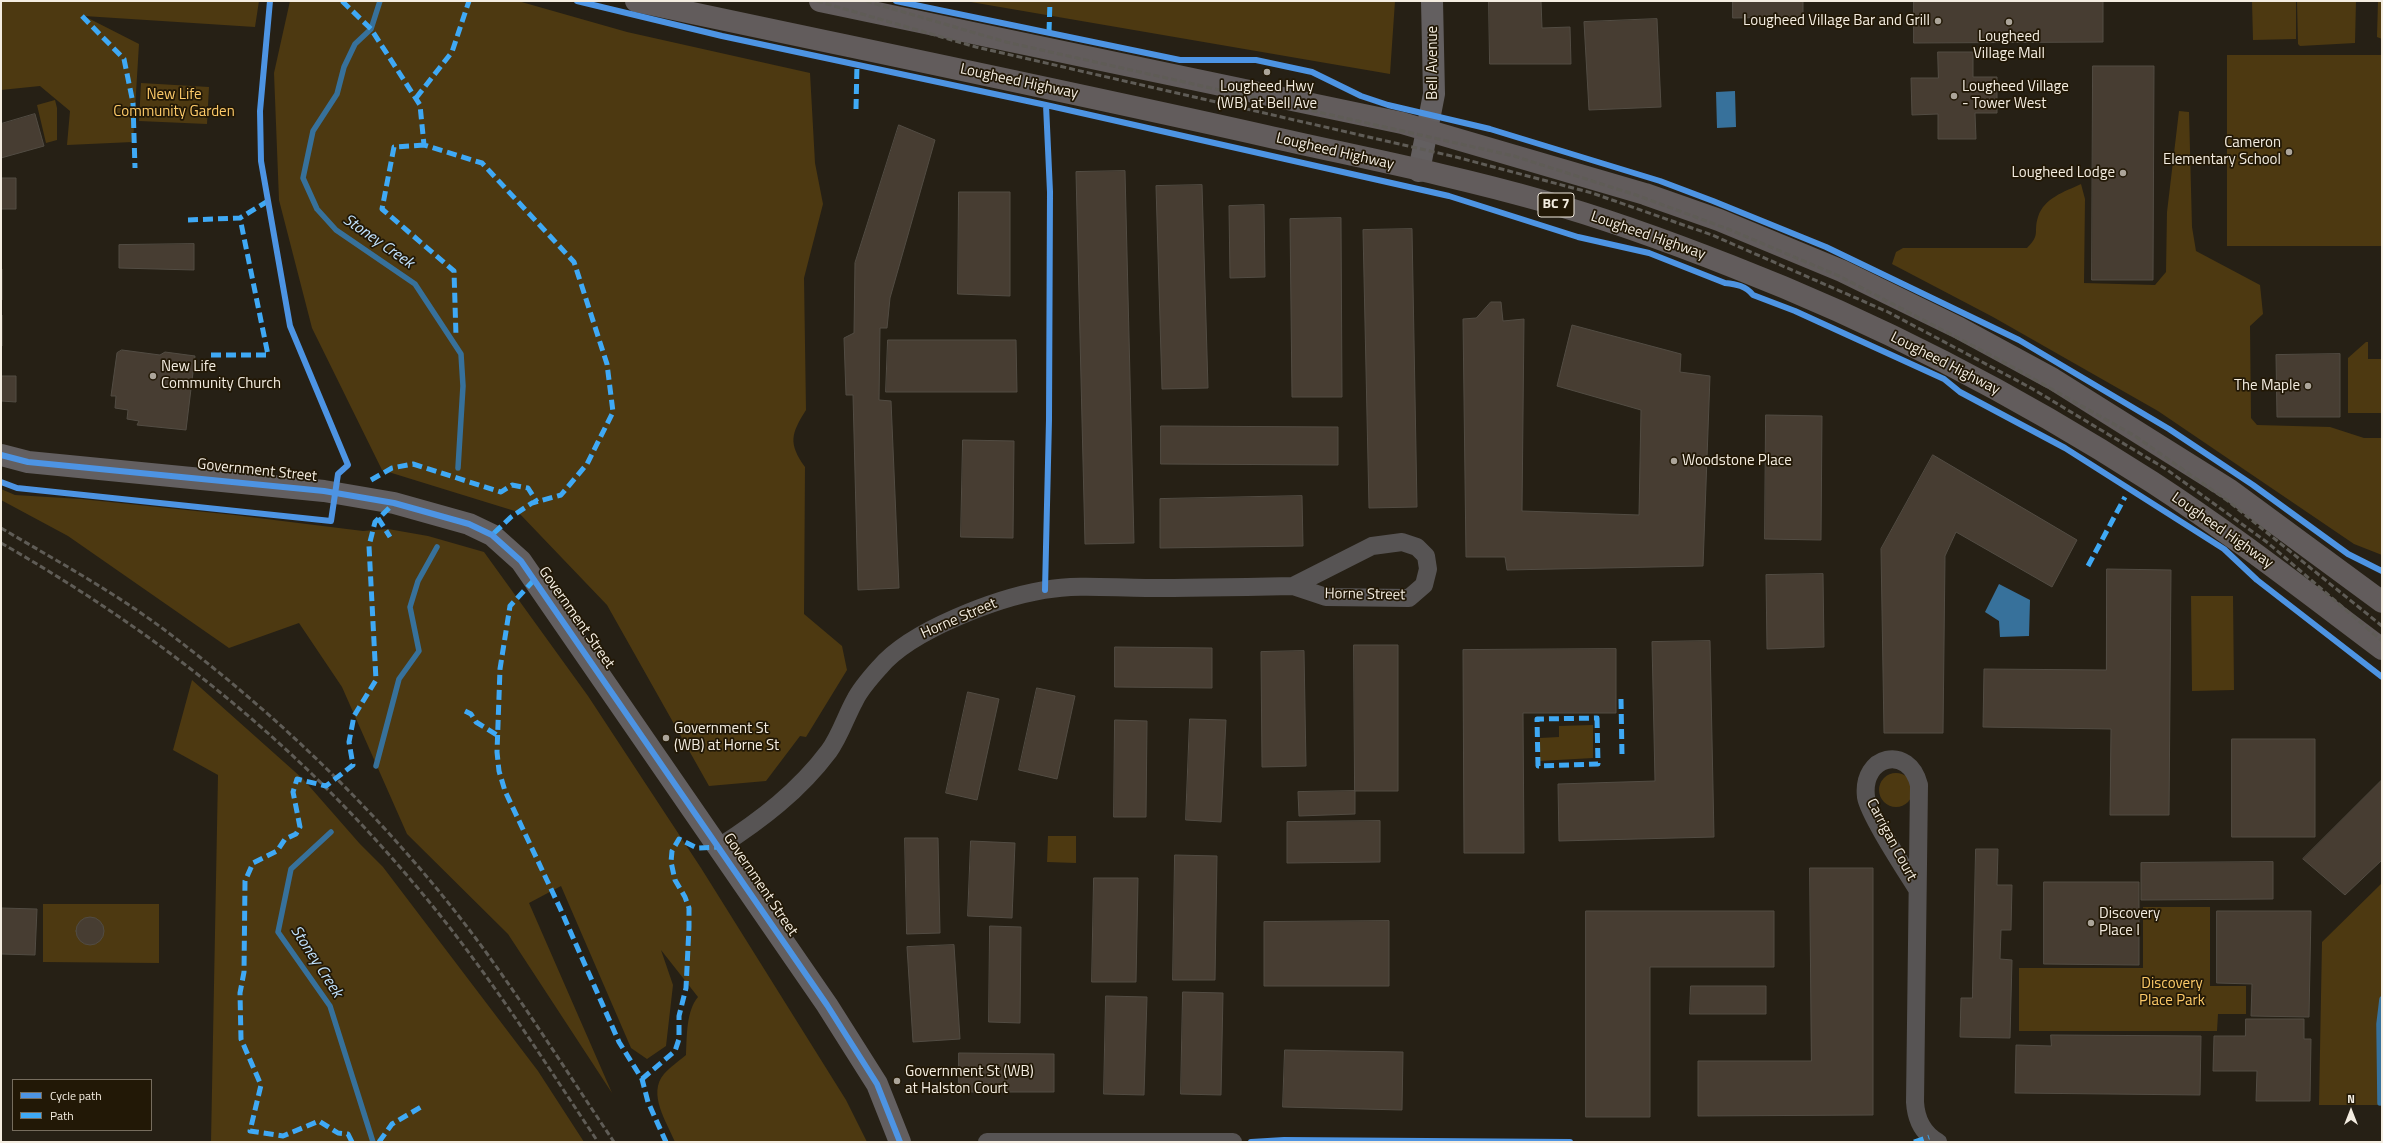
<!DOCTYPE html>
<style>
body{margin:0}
#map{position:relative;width:2383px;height:1143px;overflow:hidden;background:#262015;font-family:"Titillium Web",sans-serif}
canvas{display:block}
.frame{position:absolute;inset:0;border:2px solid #f4ede1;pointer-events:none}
.legend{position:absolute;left:12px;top:1079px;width:140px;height:52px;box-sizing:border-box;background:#221806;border:1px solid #766d5e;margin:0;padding:5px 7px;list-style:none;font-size:12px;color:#f4ede1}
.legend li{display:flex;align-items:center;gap:8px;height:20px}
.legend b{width:20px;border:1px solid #766d5e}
.north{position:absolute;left:2331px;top:1091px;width:40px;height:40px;-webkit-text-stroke:3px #221806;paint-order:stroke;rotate:0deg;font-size:11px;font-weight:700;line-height:16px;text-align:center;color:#f4ede1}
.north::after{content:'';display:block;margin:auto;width:14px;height:18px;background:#f4ede1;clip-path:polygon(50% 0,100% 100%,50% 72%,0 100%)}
</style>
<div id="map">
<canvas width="2383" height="1143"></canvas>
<div class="frame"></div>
<ul class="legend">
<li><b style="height:5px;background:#4d94e3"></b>Cycle path</li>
<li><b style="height:5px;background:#3fa9f5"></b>Path</li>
</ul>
<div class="north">N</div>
</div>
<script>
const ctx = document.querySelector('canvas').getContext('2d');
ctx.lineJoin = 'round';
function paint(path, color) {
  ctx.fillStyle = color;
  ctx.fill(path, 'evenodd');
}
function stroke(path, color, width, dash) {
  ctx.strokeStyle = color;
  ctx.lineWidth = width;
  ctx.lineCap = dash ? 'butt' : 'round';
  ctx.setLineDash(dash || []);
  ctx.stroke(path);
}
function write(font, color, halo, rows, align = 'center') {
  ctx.font = font + ' "Titillium Web",sans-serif';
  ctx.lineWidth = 3.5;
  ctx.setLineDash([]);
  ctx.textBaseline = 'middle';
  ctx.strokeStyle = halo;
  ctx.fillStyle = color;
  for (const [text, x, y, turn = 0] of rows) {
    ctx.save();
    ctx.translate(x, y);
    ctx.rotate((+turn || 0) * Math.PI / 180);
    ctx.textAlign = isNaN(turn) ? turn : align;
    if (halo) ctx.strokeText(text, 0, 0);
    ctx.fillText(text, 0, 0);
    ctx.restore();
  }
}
paint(new Path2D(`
 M1 1H259L255 27 84 16 139 44 133 142 67 145 70 111 40 86 1 90Z
 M290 1H518L627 32 810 73 815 163 823 204 804 278 806 410C791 434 788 443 805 467L804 614 842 646 847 670 806 737 800 736 766 781 709 786 607 605 518 512 382 470 312 328 279 200 274 73Z
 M965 1H1395L1390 74Z
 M2252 1H2296V39L2253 40Z
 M2297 1H2356L2355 43 2300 46 2298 44Z
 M2378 1H2382V39L2377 37Z
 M2227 55H2382V246H2227Z
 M141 83 209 87 207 124 139 121Z
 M55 100 57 108V140L46 143 37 105Z
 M2179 111 2189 112 2192 227 2196 251 2260 285 2263 314 2250 326 2251 418 2257 425 2330 427 2364 438H2382V555L2354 544 2158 411 1993 317 1892 264 1896 252 1903 248H2027C2041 234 2033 233 2038 217 2044 198 2064 192 2081 184L2085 199 2084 283 2155 285 2166 272 2167 212Z
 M2366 342H2368V359H2382V413H2348V358Z
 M1 489 15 495 81 499 234 515 363 531 388 529 428 536 484 552 588 696 701 868 846 1100 867 1142H675C667 1122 647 1094 664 1074 670 1067 679 1061 686 1055 687 1037 686 1011 698 997L661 950 673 985 666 1046 647 1059 631 1048 561 886 529 903 612 1093 508 934 407 834 342 687 299 623 229 648 68 536 1 500Z
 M2191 596H2233L2234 690 2192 691Z
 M192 680 303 779 360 844 383 867 538 1071 584 1142H211L218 775 173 750Z
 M1593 725V758L1540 761V738L1559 737V726Z
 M1879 790a17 17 0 1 1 34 0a17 17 0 1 1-34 0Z
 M1048 836H1076V863L1047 862Z
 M2382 883V1105H2319L2322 942Z
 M43 904H159V963L43 962Z
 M2143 907H2210V986H2246V1014H2218L2217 1031H2019V968H2143Z`), '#4d3911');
paint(new Path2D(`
 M1735 91 1736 127 1717 128 1716 92Z
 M1999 584 2030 600 2029 636 2000 637 1999 621 1985 612Z`), '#37719b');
stroke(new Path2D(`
 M380 1 371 29 355 44 344 67 337 94 313 131 303 178 317 209 336 230 415 284 461 354 463 386 458 468
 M376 766 399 679 419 651 410 607 418 581 437 547
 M331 832 291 869 278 932 330 1006 373 1142
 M2380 1103 2379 1024 2382 999`), '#37719b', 5.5);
const building = new Path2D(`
 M1489 1H1541L1542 28 1570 27 1571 64H1490Z
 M1733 1H1803V17L1733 18Z
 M1914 1H2103V42L1914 43Z
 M1657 19 1661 107 1589 110 1584 22Z
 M1938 52H1973V77H1997V113H1975L1976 139H1938V114L1912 115 1911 78H1938Z
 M2093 66H2154L2153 280H2092Z
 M35 114 44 146 1 158V124Z
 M899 125 935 140 890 298 887 328H880L879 400 891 401 899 588 858 590 853 395H846L844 338 854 333 855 263Z
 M1125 171 1134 543 1085 544 1076 172Z
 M1 178H16V209H1Z
 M1202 185 1208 388 1162 389 1156 186Z
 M959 192H1010V296L958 294Z
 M1264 205 1265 277 1230 278 1229 206Z
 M1341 218 1342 397H1292L1290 219Z
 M1412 229 1417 507 1369 508 1363 230Z
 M194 244V270L119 268V245Z
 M1 269H2V300H1Z
 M1491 302H1501L1503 321 1524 319 1522 511 1639 515 1641 410 1557 386 1572 325 1681 354 1680 372 1710 376 1703 566 1507 570 1505 557H1466L1463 319 1476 318Z
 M1 315H2V346H1Z
 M888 340H1016L1017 392H886Z
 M122 350 160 355 165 352 195 356 186 430 137 425 139 421 127 419 128 410 115 408 116 396H111L117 353Z
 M2340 354V417H2277L2276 355Z
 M1 376H16V402L1 401Z
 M1766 415 1822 416 1821 540 1765 539Z
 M1161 426 1338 427V465L1161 464Z
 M963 440 1014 441 1013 538 961 537Z
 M1933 455 2077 540 2052 587 1956 532 1945 556 1943 733H1884L1881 549Z
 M1302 496 1303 546 1160 548V499Z
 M2107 569 2171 570 2169 815H2110L2111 729 1983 727 1984 669 2106 670Z
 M1823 574 1824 647 1767 649 1766 575Z
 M1710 641 1714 837 1559 841 1558 784 1655 781 1652 642Z
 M1354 645H1398V791H1355Z
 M1115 647 1212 648V688L1115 687Z
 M1616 649V713H1523L1524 853H1464L1463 650Z
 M1304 651 1306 766 1262 767 1261 652Z
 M1037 688 1075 696 1057 779 1019 770Z
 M968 692 999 699 977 800 946 793Z
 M1190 719 1226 720 1221 822 1186 820Z
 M1115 720 1147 721 1146 817H1114Z
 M2232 739H2315V837H2232Z
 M2382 780V860L2345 895 2303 859Z
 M1355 791V814L1299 816 1298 792Z
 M1380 821V862L1287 863V822Z
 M905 838H938L940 933 907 934Z
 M971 841 1015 843 1012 918 968 916Z
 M1976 849H1998L1997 885H2012L2011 930H2001L2000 959 2012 960 2010 1038 1960 1037 1961 998H1972Z
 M1175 855 1217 856 1215 980H1173Z
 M2273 862V899L2141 900V863Z
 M1810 868H1873V1115L1698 1116V1061H1811Z
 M1094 878H1138L1136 982H1092Z
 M2044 882H2139V965L2044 964Z
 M1 908 37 909 35 955 1 954Z
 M1586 911H1774V967H1650V1117H1586Z
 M2217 911H2311L2309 1017 2251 1016 2252 984 2217 983Z
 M76 931a14 14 0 1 1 28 0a14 14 0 1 1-28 0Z
 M1389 921V986H1264V922Z
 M990 926 1021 927 1020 1023 989 1022Z
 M954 945 960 1039 913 1042 907 947Z
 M1691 986H1766V1014H1690Z
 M1183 992 1223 993 1221 1095 1181 1094Z
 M1106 996 1147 997 1144 1095 1104 1094Z
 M2246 1019H2304V1039H2311L2310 1101H2256L2257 1071H2213L2214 1036H2245Z
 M2051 1035 2201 1036 2200 1095 2015 1093 2016 1045 2051 1046Z
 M1285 1050 1403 1052 1402 1110 1283 1107Z
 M959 1053 1054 1054V1092H959Z`);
paint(building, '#473d32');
stroke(building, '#524c43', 1);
stroke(new Path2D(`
 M1402 542 1417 547 1426 556 1428 569 1424 585 1409 598 1326 597 1293 586 1372 546Z
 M719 847C761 820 799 791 829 751 840 736 846 716 855 700 861 688 871 677 880 667 911 630 997 598 1044 590 1078 584 1112 588 1146 588 1195 588 1244 587 1293 586
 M1917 889C1906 871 1869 815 1866 797 1861 755 1909 744 1919 785L1915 1102C1916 1119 1922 1133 1938 1142
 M987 1142H1233`), '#575454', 18);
stroke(new Path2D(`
 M1419 171 1434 94 1432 1
 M1 455 28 462 324 491 394 503 469 524 492 535 521 561 827 1005 877 1084 900 1142`), '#635f60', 22);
stroke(new Path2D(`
 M636 1C846 46 1057 89 1266 136 1359 157 1452 175 1543 201 1607 219 1670 242 1731 266 1878 323 2020 397 2152 482 2232 534 2306 592 2382 649
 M820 1 1402 123 1645 194 1719 220 1842 271 1959 328 2053 379 2230 490 2382 602`), '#625c5c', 22);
stroke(new Path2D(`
 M817 1 976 47 1456 157 1592 193 1712 235 1888 312 2031 388 2166 469 2268 543 2382 641
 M866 1 1006 42 1514 156 1636 195 1728 229 1839 276 2000 360 2135 436 2228 501 2382 626
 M1 528C57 561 114 592 166 631 287 722 399 832 488 955 532 1016 572 1080 614 1142
 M1 543C162 635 297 744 416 886 484 966 540 1055 598 1142`), '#5f5c56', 3, [6, 3]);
stroke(new Path2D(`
 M342 1 371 29 420 105 424 145 482 163 574 262 607 364 613 412 587 464 561 495 532 503 511 517 492 535
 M82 16 124 59 133 103 135 168
 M1049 32 1050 1
 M416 98 452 52 469 1
 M856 109 857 64
 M424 145 394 147 382 209 454 271 456 336
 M188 220 240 218 268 201
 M211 355H268L240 218
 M371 480 392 468 413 464 501 492 512 485 528 488 537 502
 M378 518 390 537
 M2088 566 2125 497
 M534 580 510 606 500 669 497 752 499 771 505 791 560 908 619 1042 642 1079 648 1102 666 1142
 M1621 699 1622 756
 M465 711 471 714 476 722 497 735
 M1597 718 1598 764 1538 766 1537 719Z
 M642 1079 675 1051 679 1039V1016L686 988 689 927V908L685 897 675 880 671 862 672 851 679 839 697 848 719 847
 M352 1142 348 1134 338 1133 319 1121 283 1136 250 1131 261 1085 241 1039 240 993 244 972 245 881 253 863 277 851 285 839 296 834 300 827 293 792 297 779 326 786 353 765 349 742 354 716 376 680 369 546 375 522 394 503
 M379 1142 392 1124 421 1107
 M1914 1142 1929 1137`), '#3fa9f5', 5, [10, 5]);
stroke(new Path2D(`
 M577 1 722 36 1046 105 1449 196 1578 237 1649 253 1725 283C1736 284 1746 286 1753 295L1795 311 1944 379 1960 392 2065 448 2224 549 2257 580 2382 677
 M896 1 1180 60H1256L1312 72 1361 96 1388 105 1490 129 1660 181 1713 201 1826 247 2019 340 2169 429 2253 485 2348 554 2382 571
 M1 455 28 462 324 491 394 503 469 524 492 535 521 561 827 1005 877 1084 900 1142
 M1 482 17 488 331 521 338 474 348 465 290 326 261 161 260 111 270 1
 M1045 590 1049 420 1050 192 1046 105
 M1251 1142 1284 1140 1570 1142`), '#4d94e3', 6);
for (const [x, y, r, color] of [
 [1938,21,4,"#aca59a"],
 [2009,22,4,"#aca59a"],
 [1267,72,4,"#aca59a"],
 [1954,96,4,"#aca59a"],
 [2289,152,4,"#aca59a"],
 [2123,173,4,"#aca59a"],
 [153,376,4,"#aca59a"],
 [2308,386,4,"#aca59a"],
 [1674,461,4,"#aca59a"],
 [666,738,4,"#aca59a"],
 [2091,923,4,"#aca59a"],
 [897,1081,4,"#aca59a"]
]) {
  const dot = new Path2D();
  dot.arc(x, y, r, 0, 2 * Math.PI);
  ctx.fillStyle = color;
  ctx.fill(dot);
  stroke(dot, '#221806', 1.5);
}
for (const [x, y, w] of [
 [1556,205,36]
]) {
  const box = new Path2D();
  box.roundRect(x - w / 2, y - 12, w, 24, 3);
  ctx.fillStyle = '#221806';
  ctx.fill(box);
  stroke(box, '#f4ede1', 1);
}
write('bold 14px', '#f4ede1', null, [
 ["BC 7",1556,205]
]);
write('15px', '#f4ede1', '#221806', [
 ["Lougheed Village Bar and Grill",1930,21,"right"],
 ["Lougheed",2009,37,"center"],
 ["Village Mall",2009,54,"center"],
 ["Lougheed Hwy",1267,87,"center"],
 ["(WB) at Bell Ave",1267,104,"center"],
 ["Lougheed Village",1962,87],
 ["- Tower West",1962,104],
 ["Cameron",2281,143,"right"],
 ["Elementary School",2281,160,"right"],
 ["Lougheed Lodge",2115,173,"right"],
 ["New Life",161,367],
 ["Community Church",161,384],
 ["The Maple",2300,386,"right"],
 ["Woodstone Place",1682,461],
 ["Government St",674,729],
 ["(WB) at Horne St",674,746],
 ["Discovery",2099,914],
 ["Place I",2099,931],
 ["Government St (WB)",905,1072],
 ["at Halston Court",905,1089]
], 'left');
write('15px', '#f4ede1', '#221806', [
 ["Bell Avenue",1433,63,-90],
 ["Lougheed Highway",1019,82,12],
 ["Lougheed Highway",1335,152,13],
 ["Lougheed Highway",1648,236,19],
 ["Lougheed Highway",1945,364,27],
 ["Government Street",257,471,6],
 ["Lougheed Highway",2222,531,35],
 ["Horne Street",1365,595,1],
 ["Government Street",576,618,55],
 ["Horne Street",959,619,-23],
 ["Carrigan Court",1891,840,62],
 ["Government Street",760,885,56]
]);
write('15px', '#fdca69', '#221806', [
 ["New Life",174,95],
 ["Community Garden",174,112],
 ["Discovery",2172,984],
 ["Place Park",2172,1001]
]);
write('italic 16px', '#c2e3ff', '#221806', [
 ["Stoney Creek",378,242,35],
 ["Stoney Creek",316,962,57]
]);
</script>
